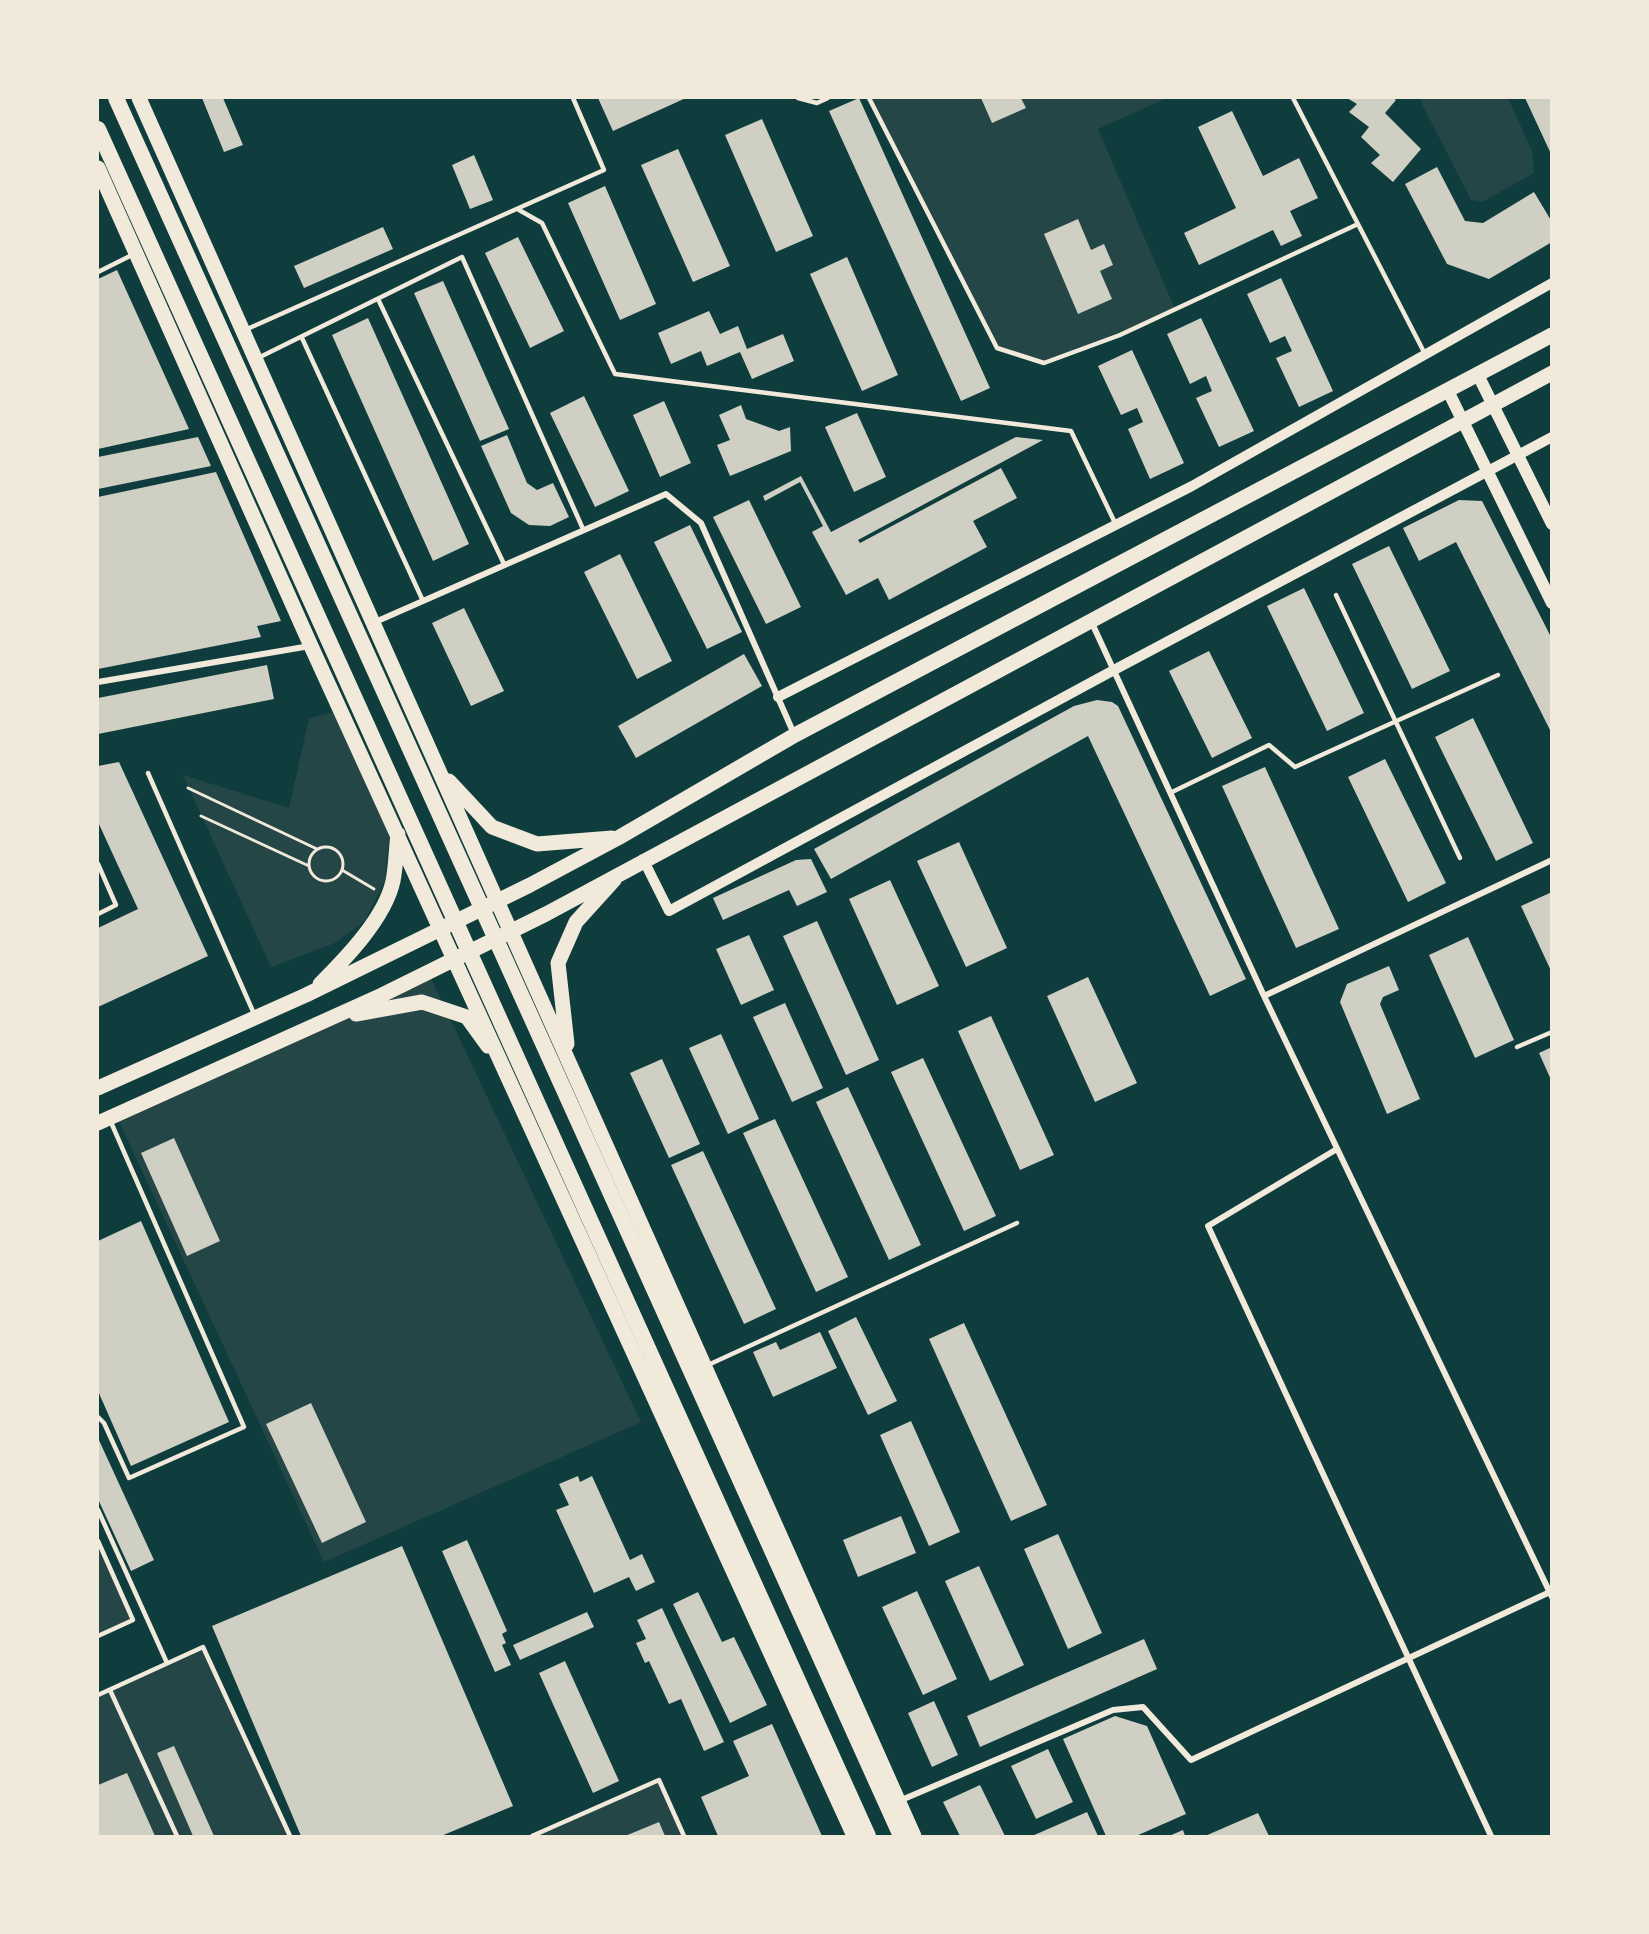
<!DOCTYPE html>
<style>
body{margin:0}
#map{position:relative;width:1649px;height:1934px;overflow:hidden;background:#0f3d3e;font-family:"Fira Sans Condensed",sans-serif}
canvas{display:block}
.frame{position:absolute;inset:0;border:99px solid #f1e9da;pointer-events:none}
</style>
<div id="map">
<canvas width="1649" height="1934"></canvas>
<div class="frame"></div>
</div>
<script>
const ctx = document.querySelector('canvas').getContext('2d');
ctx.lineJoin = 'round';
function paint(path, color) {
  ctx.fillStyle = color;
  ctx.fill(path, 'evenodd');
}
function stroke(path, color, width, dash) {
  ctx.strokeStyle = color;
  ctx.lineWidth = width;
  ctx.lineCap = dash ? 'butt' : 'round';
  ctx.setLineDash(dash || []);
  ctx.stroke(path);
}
paint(new Path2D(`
 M869 98H1167L1098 129 1175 309 1120 335 1044 363 997 348Z
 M1419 98H1508L1532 151 1534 173 1482 202 1471 200Z
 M340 711 391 821 385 880 365 921 335 943 271 967 183 775 289 808 309 718Z
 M429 974 641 1422 324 1562 116 1115Z
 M98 1541 133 1620 98 1636Z
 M203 1647 290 1836H98V1695Z
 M659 1780 684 1836H532Z`), '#244646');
paint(new Path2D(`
 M202 98H223L243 145 224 152Z
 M598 98H686L613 131Z
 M859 98 990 388 961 401 829 111Z
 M981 98H1021L1026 108 992 123Z
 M1347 98H1393L1396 100 1385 113 1421 149 1393 182 1371 163 1380 155 1361 137 1369 127 1349 112 1357 104Z
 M1525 98H1552V156Z
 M1232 111 1263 176 1299 158 1318 198 1290 211 1302 236 1281 246 1273 230 1199 265 1184 233 1236 208 1198 127Z
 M762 119 813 236 776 252 725 135Z
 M678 149 730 266 693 282 641 165Z
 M474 155 493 200 470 209 452 165Z
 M1437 167 1465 221 1483 223 1534 192 1552 222V242L1489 279 1447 264 1405 184Z
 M605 186 656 304 620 320 568 203Z
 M1078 219 1091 250 1104 244 1113 265 1100 271 1112 299 1078 314 1044 234Z
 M383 227 393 249 304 288 294 266Z
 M518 237 564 331 530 348 485 253Z
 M847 257 898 375 862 391 810 274Z
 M117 270 189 429 98 449V279Z
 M1281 278 1333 391 1299 407 1276 358 1292 351 1285 336 1270 343 1247 294Z
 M443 281 509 429 480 441 414 293Z
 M709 311 720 334 738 326 747 349 783 334 794 361 752 379 740 352 707 366 701 351 671 364 658 333Z
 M368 318 469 544 433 561 332 335Z
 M1201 318 1254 431 1219 447 1196 398 1212 391 1206 376 1190 384 1167 334Z
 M1132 350 1184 463 1150 479 1128 429 1143 422 1137 408 1121 415 1098 366Z
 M584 396 629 491 595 507 550 413Z
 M664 401 691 463 660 477 633 415Z
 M741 405 746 419 779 431 790 427 791 451 730 476 717 445 730 440 719 415Z
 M857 413 886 477 854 492 825 427Z
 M507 435 527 483 537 490 553 483 569 517 550 526 529 525 511 513 481 446Z
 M198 437 211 466 98 489V457Z
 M1016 437 1043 440 858 540 860 543 1001 468 1017 498 973 521 987 547 889 600 878 578 846 595 812 532 823 526 800 482 765 501 763 496 801 476 831 532Z
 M216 472 281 621 257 626 261 637 98 669V497Z
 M749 500 801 607 766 624 713 517Z
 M1459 500 1482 501 1552 639V734L1456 542 1419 561 1403 528Z
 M690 525 742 632 707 649 654 542Z
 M1389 546 1450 671 1412 689 1352 564Z
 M620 554 672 661 637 679 584 572Z
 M1304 588 1364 713 1327 731 1267 606Z
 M464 608 504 691 471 706 432 623Z
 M1209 651 1252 738 1212 758 1169 671Z
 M744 654 762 686 636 758 618 726Z
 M267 665 274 699 98 734V698Z
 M1097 700 1112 702 1118 706 1246 979 1210 996 1088 736 831 879 814 849 1074 706Z
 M1473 718 1533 843 1496 861 1435 737Z
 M1385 759 1446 883 1408 902 1348 777Z
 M119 762 208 956 98 1007V928L138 909 98 822V766Z
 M1265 767 1339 929 1296 948 1222 786Z
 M959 842 1007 948 966 967 917 861Z
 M811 859 827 892 797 906 789 890 723 920 713 898 796 860Z
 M890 880 939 986 897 1005 849 899Z
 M1552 892V973L1521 906Z
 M817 921 879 1060 846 1075 783 936Z
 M749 935 774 990 741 1005 716 949Z
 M1468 937 1514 1040 1475 1058 1429 955Z
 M1389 966 1399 990 1383 997 1380 1004 1420 1099 1387 1114 1340 1002 1347 984Z
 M1088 977 1137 1083 1095 1102 1047 996Z
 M785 1003 823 1088 792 1102 753 1017Z
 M991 1016 1054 1155 1020 1170 958 1031Z
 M721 1034 759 1119 728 1134 689 1048Z
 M1552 1047V1082L1539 1053Z
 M923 1058 996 1216 964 1231 891 1072Z
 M662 1059 700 1144 669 1158 630 1073Z
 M848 1087 921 1245 889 1260 816 1102Z
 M775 1119 848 1277 816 1292 743 1133Z
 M174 1138 220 1241 187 1256 141 1153Z
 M703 1151 776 1309 744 1324 671 1165Z
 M141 1221 229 1422 131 1466 98 1391V1241Z
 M856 1317 897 1401 868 1415 828 1331Z
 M964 1323 1047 1505 1011 1521 929 1339Z
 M820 1332 837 1368 773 1397 753 1352 776 1342 780 1350Z
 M311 1403 366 1522 322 1543 266 1424Z
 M911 1421 960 1532 929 1546 880 1435Z
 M98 1438 154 1560 131 1571 98 1499Z
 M578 1476 580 1482 592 1476 630 1560 642 1554 655 1582 636 1591 629 1577 594 1593 556 1510 569 1505 559 1484Z
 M901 1516 916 1553 858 1577 843 1540Z
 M1058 1534 1102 1633 1068 1649 1024 1549Z
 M467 1540 507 1631 502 1634 506 1643 502 1645 511 1665 495 1672 442 1551Z
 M402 1546 513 1806 441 1836H301L212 1626Z
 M979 1566 1024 1665 990 1681 945 1581Z
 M917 1591 957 1679 923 1695 882 1607Z
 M698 1592 722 1642 734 1637 767 1705 730 1723 673 1604Z
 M662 1608 724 1742 704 1751 681 1699 669 1704 649 1661 645 1663 636 1643 646 1639 637 1620Z
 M587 1612 594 1627 520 1660 513 1645Z
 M1144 1639 1157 1669 980 1747 967 1716Z
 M565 1661 619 1781 593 1793 539 1673Z
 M934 1701 958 1755 932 1767 908 1713Z
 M1115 1716 1147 1726 1186 1814 1136 1836H1106L1063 1739Z
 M772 1724 822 1836H718L701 1797 749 1776 733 1741Z
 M174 1746 214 1836H193L157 1753Z
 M1048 1749 1073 1802 1036 1819 1011 1766Z
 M127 1773 155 1836H98V1785Z
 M980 1785 1005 1836H960L943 1802Z
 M1087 1812 1098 1836H1032Z
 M1258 1813 1269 1836H1205Z
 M659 1822 665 1836H625Z
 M1183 1830 1185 1836H1169Z`), '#cfcfc3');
stroke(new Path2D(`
 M188 788 317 849
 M201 816 309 866
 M309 864a17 17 0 1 1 34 0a17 17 0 1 1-34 0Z
 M342 870 374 889`), '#f1e9da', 3);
stroke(new Path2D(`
 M798 98 817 103 828 98
 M869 98 997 348 1044 363 1120 335 1358 224
 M1293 98 1425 354
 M519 210 542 223 615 374 1071 431 1116 525
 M98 272 134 254
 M378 299 504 564
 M245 330 604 170 573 98
 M302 338 423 601
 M258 358 462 257 583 529
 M1336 595 1460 858
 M148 773 255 1016
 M1170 793 1269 745 1295 767 1498 675
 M98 864 116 905 98 914
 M1517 1047 1552 1032
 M708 1365 1017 1223
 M98 1417 104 1423 129 1478 244 1427 110 1120
 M98 1510 167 1663
 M98 1541 133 1620 98 1636
 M110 1690 177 1836
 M98 1695 203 1647 290 1836
 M532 1836 659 1780 684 1836`), '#f1e9da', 4.5);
stroke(new Path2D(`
 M1091 621 1264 996 1552 860
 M373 623 666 494 701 523 794 734
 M98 682 310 646
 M1264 996 1552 1597
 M1337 1149 1208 1226 1491 1836
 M899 1801 1113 1710 1143 1707 1191 1760 1552 1591`), '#f1e9da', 6);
stroke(new Path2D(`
 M778 697 1192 486 1552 283
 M643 859 669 911 1114 670 1552 437`), '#f1e9da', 10);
stroke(new Path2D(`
 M1478 375 1552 524
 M1448 391 1552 603`), '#f1e9da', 12);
stroke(new Path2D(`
 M139 98 914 1836
 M98 168 311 646 854 1836
 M449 781 492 827 537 844 612 838
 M320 984C346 958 385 918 393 881 396 866 396 850 398 834
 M356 1014 422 1002 467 1017 488 1046
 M567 1044 558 963 576 922 614 880
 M98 1088 306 995 530 885 618 838 795 735 1552 335
 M98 1123 382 995 546 914 1552 373`), '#f1e9da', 15);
stroke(new Path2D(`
 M116 98 901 1836
 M98 129 868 1836`), '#f1e9da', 16);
</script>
